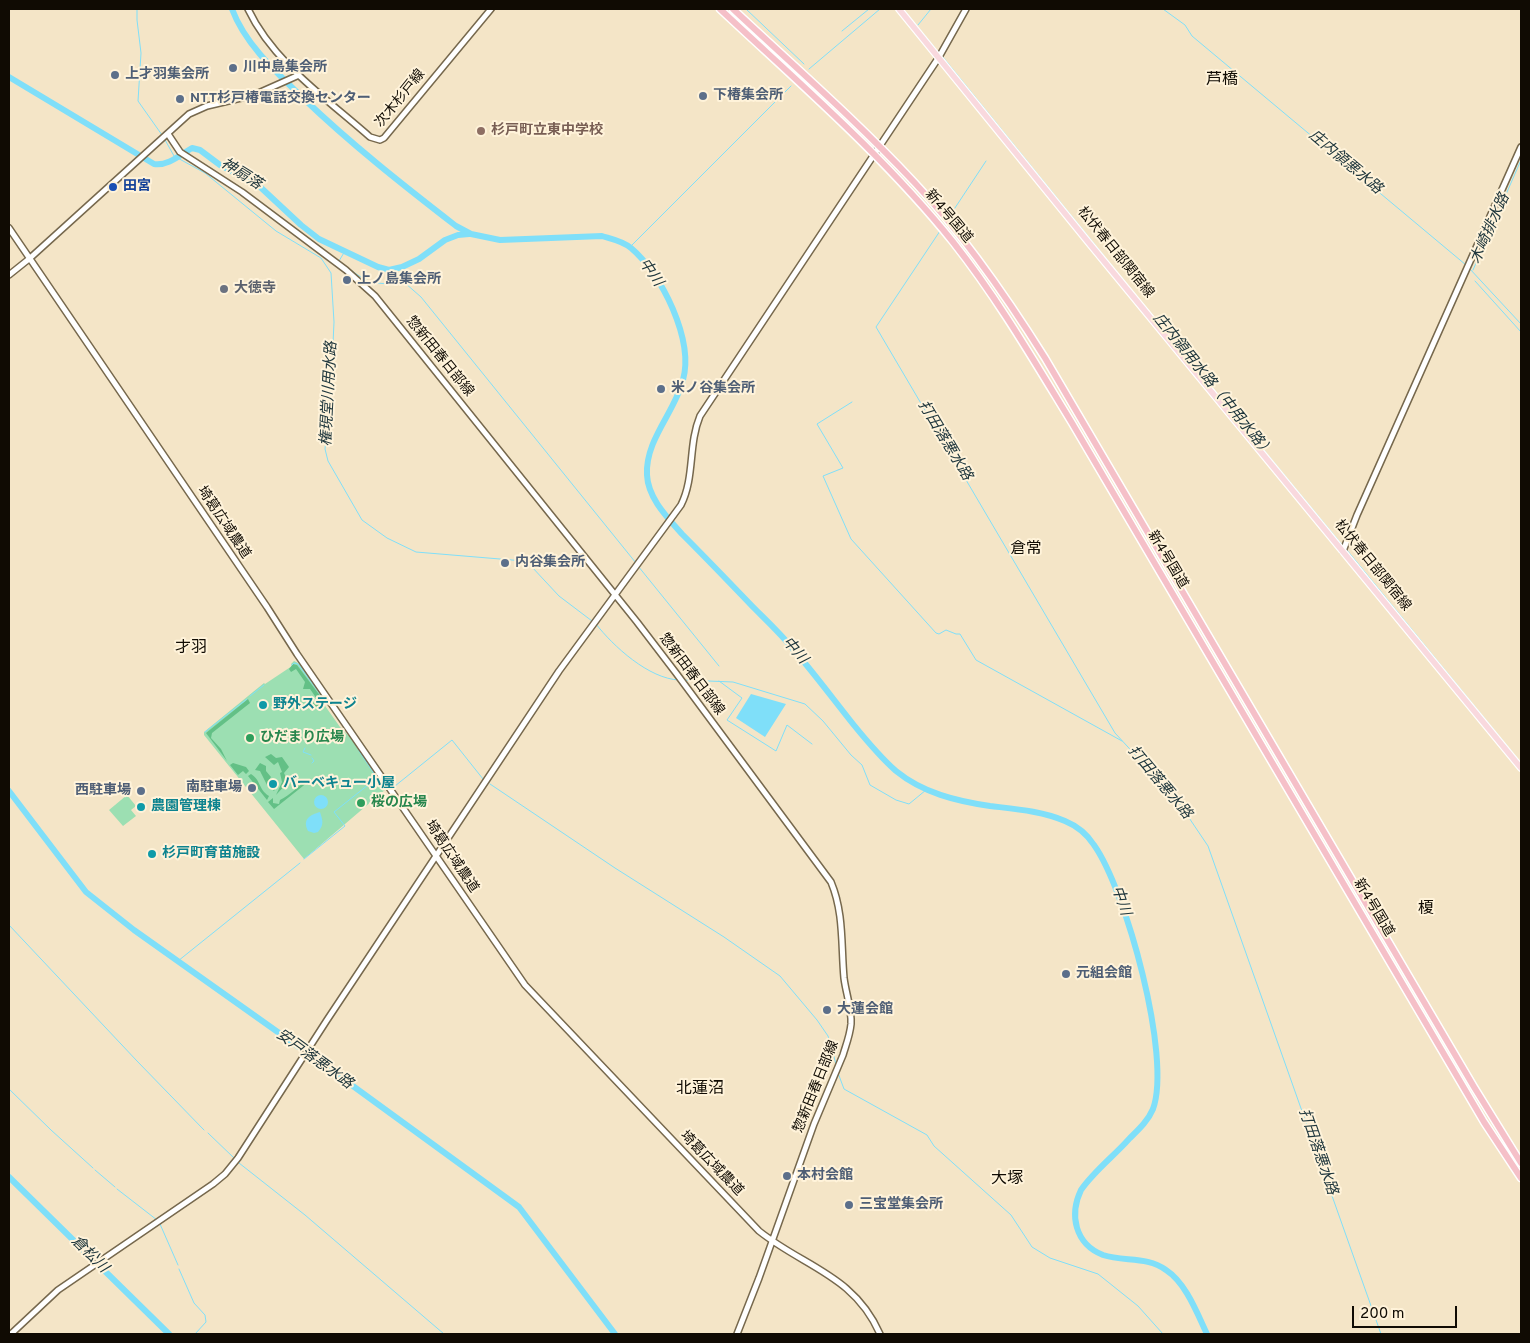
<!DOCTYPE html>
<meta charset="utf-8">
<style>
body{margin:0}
#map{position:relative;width:1530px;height:1343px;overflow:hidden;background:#f4e5c7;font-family:Overpass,sans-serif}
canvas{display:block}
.frame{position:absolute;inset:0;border:10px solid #100b03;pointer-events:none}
.scale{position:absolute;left:1352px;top:1306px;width:105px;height:22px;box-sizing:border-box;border:2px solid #100b03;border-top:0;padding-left:6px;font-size:15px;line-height:18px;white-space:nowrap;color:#100b03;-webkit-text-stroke:4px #fff3da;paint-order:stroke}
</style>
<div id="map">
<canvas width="1530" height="1343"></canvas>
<div class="frame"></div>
<div class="scale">200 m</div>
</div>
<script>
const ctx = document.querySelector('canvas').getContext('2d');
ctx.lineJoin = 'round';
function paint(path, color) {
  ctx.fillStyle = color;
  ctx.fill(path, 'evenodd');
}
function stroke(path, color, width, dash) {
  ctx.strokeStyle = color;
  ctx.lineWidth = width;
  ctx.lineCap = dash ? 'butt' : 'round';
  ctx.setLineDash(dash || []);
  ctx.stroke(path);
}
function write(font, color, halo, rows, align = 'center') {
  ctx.font = font + ' Overpass,"Noto Sans JP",sans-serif';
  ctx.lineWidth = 4;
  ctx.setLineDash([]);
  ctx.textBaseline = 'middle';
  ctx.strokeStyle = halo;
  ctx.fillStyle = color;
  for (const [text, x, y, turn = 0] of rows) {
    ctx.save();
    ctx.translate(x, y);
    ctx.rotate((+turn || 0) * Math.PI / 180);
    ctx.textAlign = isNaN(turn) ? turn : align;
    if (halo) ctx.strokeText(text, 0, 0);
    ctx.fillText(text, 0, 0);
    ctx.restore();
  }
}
paint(new Path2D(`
 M294 661C305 665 318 688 325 698L323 703 340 727 355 742 358 749H359L386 789 304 859 204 735V732L264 683 265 684 292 666 291 664Z
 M127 795 136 806 131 810 136 816 123 826 109 810Z`), '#9cdfb2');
paint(new Path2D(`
 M293 664 297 665 324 701 317 707 314 706 312 703 319 702 310 689H303L305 682 296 669 291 672 289 669Z
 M248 699 250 703 212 733 211 738 221 749 227 761 206 733Z
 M271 754 276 758 282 757 289 767 284 773 288 782 276 795 282 782 280 773 282 772 278 762 274 765 265 757Z
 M233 763 246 767 249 771 246 774 243 771 238 775 230 765Z
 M260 763 266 766V771L271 777 269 780 271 782V785L273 787 276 785 277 786 274 791 267 785 260 771 255 770Z
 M251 774C261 780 258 789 269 796L267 800 248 776Z
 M306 780 308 782 274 809 268 802 273 798V803L279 804 280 800C290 795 298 787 306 780Z`), '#63c086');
paint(new Path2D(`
 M751 694 786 704 765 737 736 718Z
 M314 802a7 7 0 1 1 14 0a7 7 0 1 1-14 0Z
 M320 812C323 821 324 825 318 832L314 833 308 831C302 819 310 815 320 812Z`), '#7fdff9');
stroke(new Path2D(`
 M137 9V20L141 53 138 101 162 135
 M746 9 804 64
 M903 9 939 53
 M1163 9 1185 25 1192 36 1466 265
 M918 25 931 9
 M842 31 869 9
 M942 56 1138 298 1343 546
 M809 69 880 9
 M164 138 174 156 205 173 276 231 321 258 331 273 334 322 331 387 325 449 328 461 362 520 387 538 416 552 524 561 531 566 559 596 592 621
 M949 217 986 161
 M940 231 876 327 1115 733 1177 800 1208 846 1381 1334
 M630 247 791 86
 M345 251 339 261C368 283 368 285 405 283L421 297 636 563
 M1469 268 1521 324
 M1473 270 1521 160
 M1475 281 1521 332
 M852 402 817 424 843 468 823 476 851 539 936 633 939 634 946 630 956 634H960L976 660 1122 741
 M1346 549 1521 763
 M638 566 719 666
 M596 624C613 646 649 679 679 680
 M292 665 294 663 298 664 323 698
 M683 680 733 682 805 704 823 721 851 755 862 765 870 785 896 800 909 804 926 790
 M719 681 742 698 727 720 776 751 787 725 812 744
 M250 696 264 685
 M205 732 247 699
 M305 748 303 752 311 755
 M359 751 377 778
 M312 763 314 761 312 758
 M388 777 395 786 452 740 483 779
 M490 784 615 868 724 937 780 976 817 1020 828 1036 836 1064
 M304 859 345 826 334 812 378 777
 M9 925 137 1061 204 1130
 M178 961 300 863
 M838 1073 844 1089 927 1135 934 1146 1011 1215 1032 1247 1050 1258 1098 1274 1138 1306 1163 1334
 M9 1089 51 1130 93 1168
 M208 1133 234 1158
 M239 1163 305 1215 444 1334
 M95 1170 115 1187
 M117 1189 157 1220
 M160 1224 178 1265
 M179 1269 194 1303 205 1315 206 1322 195 1334`), '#7fdff9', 1);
stroke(new Path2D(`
 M232 9C245 44 276 72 303 98 351 144 403 185 456 226L471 234 500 240 602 236C612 239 623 241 631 248 662 274 694 340 683 380 675 412 645 440 647 475 648 498 667 517 682 534 706 558 730 583 753 607 767 621 781 634 793 649 814 673 833 699 853 724 866 740 880 757 896 771 923 793 956 801 990 806 1015 809 1042 811 1065 821 1077 826 1087 834 1094 845 1126 890 1172 1057 1153 1109 1148 1121 1138 1130 1129 1139 1114 1156 1094 1171 1081 1190 1069 1215 1075 1244 1103 1255 1124 1262 1147 1256 1166 1270 1186 1283 1197 1313 1207 1334
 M9 77 154 164C168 166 180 155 192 148L200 150 220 165 257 184 301 225 319 239 378 267 389 270 402 267 419 259 445 240 458 235 469 234
 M9 791 86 892 134 930 320 1062 519 1207 615 1334
 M9 1177 169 1334`), '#7fdff9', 6);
const secondary = new Path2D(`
 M248 9C273 62 327 99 370 137L380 140 384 138 491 9
 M168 134 180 152 242 192 346 270 375 296 637 622 676 673 831 882C844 913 841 945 844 978 846 994 852 1009 851 1024 850 1035 846 1045 843 1055L814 1124 759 1278 737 1334
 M9 228 267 607 297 654 525 985 759 1231C804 1267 854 1275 880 1334
 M9 275 29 259 189 114 207 106 254 95 299 75
 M1343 551 1357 515 1521 147
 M11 1334 58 1290 213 1184 225 1174 238 1158 327 1020 559 671 681 505C695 477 688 445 700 416L939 57 966 9`);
const primary = new Path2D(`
 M899 9 1089 243 1521 768`);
const highway = new Path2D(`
 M720 9C800 84 884 156 953 242 998 299 1034 361 1072 423L1484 1122 1521 1178
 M733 9C794 66 857 121 914 182 964 235 1006 296 1045 358L1474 1087 1521 1163`);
stroke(secondary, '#76684d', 8);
stroke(primary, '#fff', 8);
stroke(highway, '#fff', 9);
stroke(secondary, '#fff', 5);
stroke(primary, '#f9d9de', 5.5);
stroke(highway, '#f5c0c8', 6);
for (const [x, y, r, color] of [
 [233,68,5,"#5c6f8a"],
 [115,75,5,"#5c6f8a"],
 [703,96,5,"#5c6f8a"],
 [180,99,5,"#5c6f8a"],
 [481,131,5,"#8d6e63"],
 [113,187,5,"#1a4fb4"],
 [347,280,5,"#5c6f8a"],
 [224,289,5,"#6b7280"],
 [661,389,5,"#5c6f8a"],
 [505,563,5,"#5c6f8a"],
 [263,705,5,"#0f9aa8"],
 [250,738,5,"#2e9e5b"],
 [273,784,5,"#0f9aa8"],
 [252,788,5,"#5c6f8a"],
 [141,791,5,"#5c6f8a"],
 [361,803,5,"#2e9e5b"],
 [141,807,5,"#0f9aa8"],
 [152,854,5,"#0f9aa8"],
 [1066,974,5,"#5c6f8a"],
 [827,1010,5,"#5c6f8a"],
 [787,1176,5,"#5c6f8a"],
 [849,1205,5,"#5c6f8a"]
]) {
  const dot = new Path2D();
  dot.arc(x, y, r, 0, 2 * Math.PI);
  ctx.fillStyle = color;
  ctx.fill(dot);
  stroke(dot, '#fff3da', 2);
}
write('bold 14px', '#4e5e75', '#fff3da', [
 ["川中島集会所",243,68],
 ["上才羽集会所",125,75],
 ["下椿集会所",713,96],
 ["NTT杉戸椿電話交換センター",190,99],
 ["上ノ島集会所",357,280],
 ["米ノ谷集会所",671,389],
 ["内谷集会所",515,563],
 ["南駐車場",242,788,"right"],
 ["西駐車場",131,791,"right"],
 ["元組会館",1076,974],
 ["大蓮会館",837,1010],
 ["本村会館",797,1176],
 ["三宝堂集会所",859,1205]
], 'left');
write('14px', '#100b03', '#fff3da', [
 ["次木杉戸線",401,99,-51],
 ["新4号国道",948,217,50],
 ["松伏春日部関宿線",1115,253,51],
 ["惣新田春日部線",439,357,51],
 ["埼葛広域農道",223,523,56],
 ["新4号国道",1167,560,59],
 ["松伏春日部関宿線",1372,566,51],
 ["惣新田春日部線",691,675,53],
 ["埼葛広域農道",451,857,56],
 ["新4号国道",1373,908,59],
 ["惣新田春日部線",817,1087,-68],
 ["埼葛広域農道",711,1164,46]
]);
write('bold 14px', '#785e54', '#fff3da', [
 ["杉戸町立東中学校",491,131]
], 'left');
write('bold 14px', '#164399', '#fff3da', [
 ["田宮",123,187]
], 'left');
write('bold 14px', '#5b616d', '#fff3da', [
 ["大徳寺",234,289]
], 'left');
write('bold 14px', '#0d838f', '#fff3da', [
 ["野外ステージ",273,705],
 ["バーベキュー小屋",283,784],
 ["農園管理棟",151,807],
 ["杉戸町育苗施設",162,854]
], 'left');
write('bold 14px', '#27864d', '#fff3da', [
 ["ひだまり広場",260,738],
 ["桜の広場",371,803]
], 'left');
write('italic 15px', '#20373d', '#fff3da', [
 ["庄内領悪水路",1345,163,40],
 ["神扇落",241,175,32],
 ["木崎排水路",1491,229,-66],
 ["中川",650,273,55],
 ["庄内領用水路（中用水路）",1212,386,51],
 ["権現堂川用水路",330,394,-87],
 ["打田落悪水路",944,441,59],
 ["中川",794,651,49],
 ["打田落悪水路",1159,783,50],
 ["中川",1120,901,71],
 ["安戸落悪水路",314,1060,36],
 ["打田落悪水路",1317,1152,71],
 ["倉松川",89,1255,45]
]);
write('16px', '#100b03', '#fff3da', [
 ["芦橋",1222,81],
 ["倉常",1026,550],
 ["才羽",191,649],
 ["榎",1426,910],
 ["北蓮沼",700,1090],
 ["大塚",1007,1180]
]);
</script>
